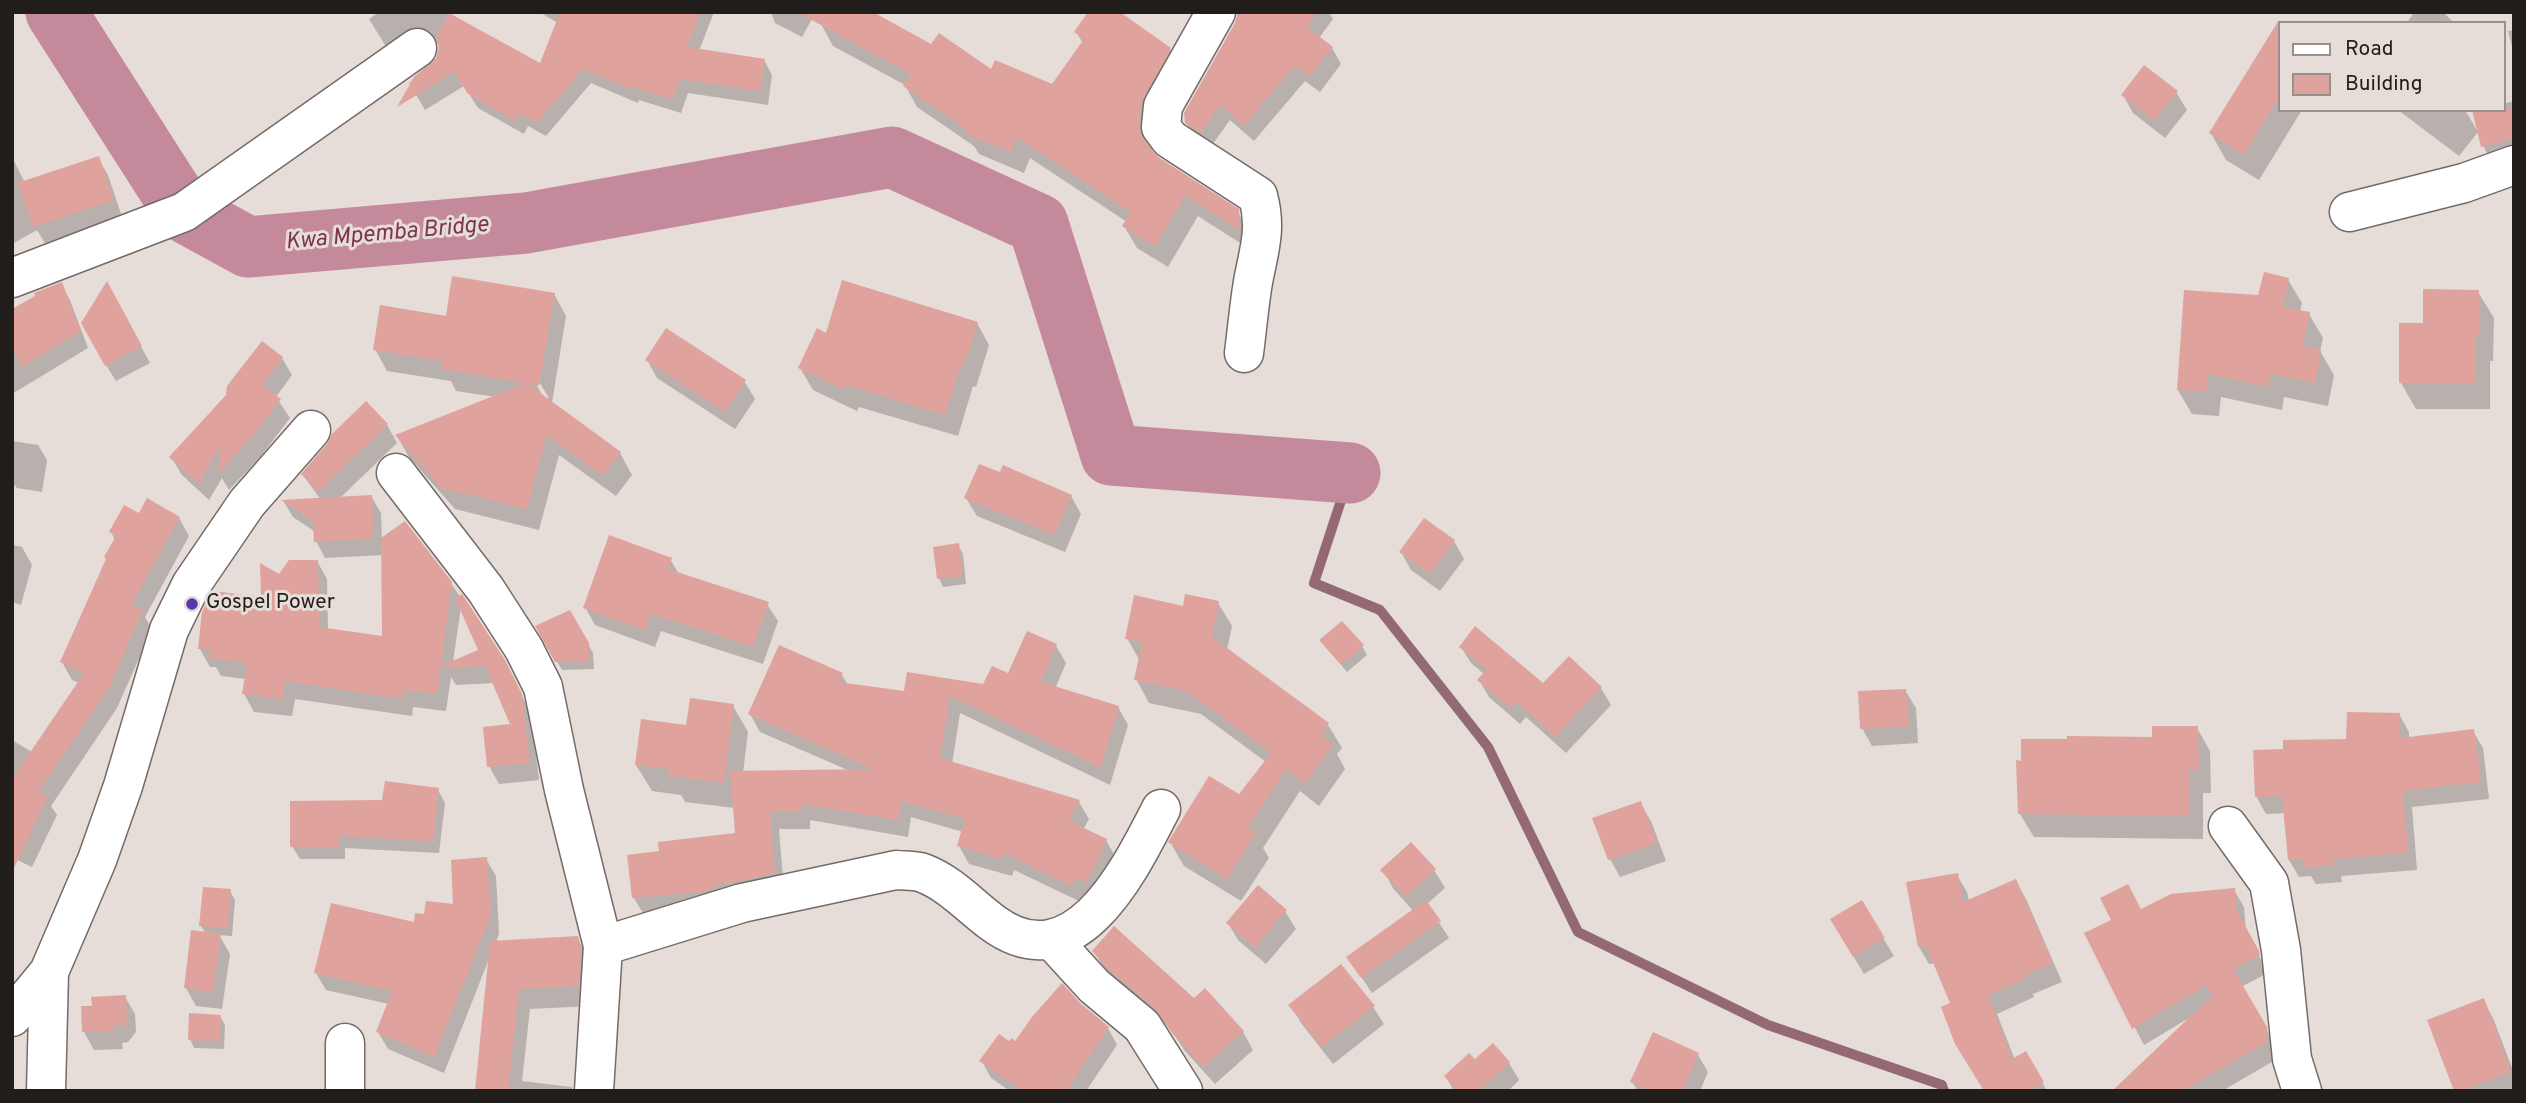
<!DOCTYPE html>
<style>
body{margin:0}
#map{position:relative;width:2526px;height:1103px;overflow:hidden;background:#e6dcd8;font-family:Overpass,sans-serif}
canvas{display:block}
.frame{position:absolute;inset:0;border:14px solid #201d1b;pointer-events:none}
.legend{position:absolute;left:2278px;top:21px;width:228px;height:91px;box-sizing:border-box;background:#e6dcd8;border:2px solid #97908c;margin:0;padding:9px 12px;list-style:none;font-size:21px;color:#201d1b}
.legend li{display:flex;align-items:center;gap:14px;height:35px}
.legend b{width:35px;border:2px solid #97908c}
</style>
<div id="map">
<canvas width="2526" height="1103"></canvas>
<div class="frame"></div>
<ul class="legend">
<li><b style="height:9px;background:#fff"></b>Road</li>
<li><b style="height:19px;background:#e0a29d"></b>Building</li>
</ul>
</div>
<script>
const ctx = document.querySelector('canvas').getContext('2d');
ctx.lineJoin = 'round';
function paint(path, color) {
  ctx.fillStyle = color;
  ctx.fill(path, 'evenodd');
}
function stroke(path, color, width, dash) {
  ctx.strokeStyle = color;
  ctx.lineWidth = width;
  ctx.lineCap = dash ? 'butt' : 'round';
  ctx.setLineDash(dash || []);
  ctx.stroke(path);
}
function write(font, color, halo, rows, align = 'center') {
  ctx.font = font + ' Overpass,sans-serif';
  ctx.lineWidth = 6;
  ctx.setLineDash([]);
  ctx.textBaseline = 'middle';
  ctx.strokeStyle = halo;
  ctx.fillStyle = color;
  for (const [text, x, y, turn = 0] of rows) {
    ctx.save();
    ctx.translate(x, y);
    ctx.rotate((+turn || 0) * Math.PI / 180);
    ctx.textAlign = isNaN(turn) ? turn : align;
    if (halo) ctx.strokeText(text, 0, 0);
    ctx.fillText(text, 0, 0);
    ctx.restore();
  }
}
paint(new Path2D(`
 M379 12H445L541 66 558 23 539 12H714L699 51 764 60 772 75 768 105 688 93 681 113 639 100 638 103 591 83 546 136 528 126 524 134 478 108 464 86 425 110 409 83 431 67 438 59 441 47 436 42 423 41 393 58 369 19Z
 M771 12H810L813 17 802 37 775 23Z
 M1238 12H1329L1333 19 1319 38 1332 48 1341 64 1320 92 1305 81 1254 141 1230 120 1210 148 1195 137 1185 120 1237 23Z
 M2414 12H2443L2454 23H2407Z
 M821 24 932 46 992 71 1052 86 1083 43 1076 32 1170 49 1182 71 1153 126 1152 153 1157 159 1237 211 1250 233 1251 250 1198 216 1168 267 1137 248 1124 226 1127 222 1030 158 1024 173 979 154 974 146 917 107 905 85 833 46Z
 M2514 30V54L2508 31Z
 M2266 44 2279 52V110H2302L2259 180 2226 160 2211 133Z
 M2176 92 2187 110 2165 138 2133 113 2123 95Z
 M2514 101V169L2498 172 2483 146 2503 110V104Z
 M2398 110H2465L2478 132 2459 156Z
 M12 157 25 183 98 158 108 175 122 217 45 243 37 230 12 244Z
 M2288 280 2302 303 2300 312 2309 314 2323 338 2320 351 2334 375 2328 406 2284 397 2282 410 2221 397 2219 416 2192 414 2178 390 2260 297Z
 M61 284 70 300 88 348 12 394V311Z
 M2478 292 2494 318 2493 361H2490V409H2416L2401 383 2424 325Z
 M554 294 566 316 552 403 620 453 632 475 616 496 559 455 539 530 455 509 409 457 397 436 496 397 456 391 451 381 387 371 375 349 447 318ZM536 377 549 398H544L533 379Z
 M115 299 150 363 116 381 106 365Z
 M977 323 989 345 976 387 973 386 958 436 859 407 857 411 813 390 800 368 827 335Z
 M282 358 292 375 276 397 290 418 261 456 229 490 222 478 209 500 182 475 171 457Z
 M647 360 744 381 755 399 735 429 657 378Z
 M387 425 397 443 340 498 371 496 381 513 382 540 451 583 514 680 531 714 539 780 499 784 489 766 513 726 494 683 456 685 451 677 446 711 413 707 412 716 295 699 292 716 254 712 244 694 246 679 221 676 216 667H210L200 649 263 599 280 576 317 561 327 579 328 630 384 638 383 555 325 558 316 541 314 531 293 517 284 502 321 500 303 475ZM461 607 480 651 453 662Z
 M12 441 38 445 47 460 42 492 17 488 12 482Z
 M1001 474 1071 496 1081 514 1065 552 977 516 966 498Z
 M140 515 179 518 189 536 145 617 152 629 117 708 51 806 57 815 32 867 15 859 12 864V740L32 752 79 683 72 680 62 662 115 540 111 532Z
 M1454 541 1464 559 1440 591 1411 570 1401 552Z
 M12 545 22 547 32 565 21 605 12 602Z
 M958 545 963 554 966 584 943 587 939 578Z
 M670 559 679 574 767 604 778 621 763 664 661 631 655 647 595 625 585 607Z
 M1218 603 1232 626 1227 650 1328 725 1342 748 1337 754 1345 769 1319 806 1300 791 1263 848 1269 858 1241 901 1184 866 1170 842 1239 797 1266 762 1201 714 1149 703 1136 679 1140 661 1127 638 1184 608Z
 M570 613 593 653 594 669 562 670 537 626Z
 M1322 641 1362 646 1367 655 1347 672Z
 M1056 646 1066 663 1055 689 1118 707 1128 725 1110 785 960 713 952 764 1079 802 1089 819 1083 830 1106 840 1116 858 1097 899 1085 894 1081 902 1014 870 1012 876 969 864 959 846 963 832 911 817 908 837 810 820V829H779L784 891 644 915 634 898 629 857 661 853 737 834 735 808 685 802 681 795 652 791 636 765 688 727 733 706 748 732 743 773 850 771 760 732 750 714 841 674 848 685 905 693 984 686 1009 676Z
 M1461 647 1544 686 1569 659 1601 688 1611 705 1566 753 1526 717 1520 724 1489 697 1479 680 1484 674 1471 663Z
 M1905 690 1916 708 1918 743 1872 746 1862 728Z
 M2399 714 2409 732V738L2473 731 2483 748 2489 799 2412 807 2417 870 2341 876 2342 882 2316 884 2311 876 2299 877 2289 860 2285 813 2266 814 2256 796 2284 751 2348 741Z
 M2197 728 2210 751 2211 793H2203V839L2034 837 2020 814 2154 739Z
 M438 790 445 803 439 853 345 848V859H300L292 846 384 801Z
 M1640 803 1651 821 1666 861 1620 877 1610 859 1595 819Z
 M486 859 496 876 499 933 496 943 577 938 589 959 590 1006 530 1009 522 1081 571 1087 574 1091H477L489 959 444 1073 388 1049 378 1032 389 1004 326 990 316 973 416 924 425 916 455 906Z
 M1383 870H1434L1445 888 1427 904 1449 938 1372 993 1348 957 1413 911 1393 888Z
 M1957 875 1967 892 1969 901 2016 881 2026 899 2062 982 2033 994 2034 997 1997 1014 2015 1060 2025 1053 2047 1091H1985L1936 963 1929 964 1919 947Z
 M2234 890 2244 907 2246 931 2268 973 2241 987 2276 1046 2277 1059 2222 1091H2114L2189 1018 2144 1045 2086 934 2141 911Z
 M230 891 235 900 232 936 219 935 230 954 222 1009 196 1006 186 988 206 934 201 926Z
 M1861 902 1894 956 1864 974 1832 920Z
 M1285 911 1296 929 1266 964 1238 940 1228 923Z
 M1094 951 1194 1001 1243 1032 1253 1050 1215 1084 1185 1051 1169 1027 1121 988 1104 969Z
 M125 997 135 1014 136 1032 128 1042 122 1043 123 1049 94 1050 84 1032 83 1008 94 1007Z
 M2483 1000 2493 1018 2514 1073V1091H2456Z
 M1079 1004 1108 1028 1117 1045 1086 1091H1010L991 1078 982 1061Z
 M1291 1005 1373 1007 1384 1024 1333 1064 1301 1023Z
 M220 1016 225 1025 224 1049 194 1048 190 1039Z
 M1698 1055 1708 1072 1700 1091H1638L1632 1082Z
 M1509 1063 1519 1080 1508 1091H1454L1446 1077Z`), '#0003');
stroke(new Path2D(`
 M1350 473 1314 583 1380 610 1488 747 1578 932 1768 1025 1942 1085 1944 1091`), '#936974', 10);
stroke(new Path2D(`
 M56 12 184 212 248 247 526 223 892 157 1038 224 1111 455 1350 473`), '#c4899a', 61);
paint(new Path2D(`
 M560 12H701L687 47 765 59 760 91 680 79 673 100 631 86 630 89 583 69 537 123 520 113 515 121 468 94 454 72 397 107 414 77 436 58 439 47 436 37 449 13 540 63Z
 M797 12H873L931 44 939 33 991 69 995 60 1052 84 1084 39 1074 32 1088 12H1120L1171 48 1141 103 1139 125 1144 140 1158 157 1239 209 1240 230 1185 196 1155 246 1122 226 1131 212 1017 138 1011 152 964 133 966 129 903 86 911 74Z
 M1238 12H1317L1307 27 1333 47 1310 77 1295 66 1244 126 1220 105 1201 133 1185 123 1184 113 1235 23Z
 M2279 20V97L2244 155 2209 133Z
 M2144 65 2178 91 2154 121 2121 95Z
 M2472 110H2514V139L2481 147Z
 M99 156 114 200 33 227 17 183Z
 M2264 272 2289 278 2283 307 2310 312 2303 346 2321 350 2315 383 2271 374 2269 387 2208 374 2206 392 2177 390 2184 290 2258 295Z
 M452 276 555 293 539 386 528 384 621 452 603 476 547 435 527 509 441 488 395 435 526 383 442 369 443 361 373 350 380 305 446 316Z
 M842 280 978 322 964 366 961 365 945 415 846 385 844 390 798 368 817 328 826 333Z
 M107 281 142 346 105 366 81 323Z
 M62 282 81 331 22 367 12 349V309L35 296 34 293Z
 M2423 289 2479 290V335H2475V383H2399V323H2423Z
 M666 328 746 380 725 412 645 360Z
 M262 341 283 357 262 385 281 399 251 438 218 474 221 444 199 484 169 457 226 395 227 386Z
 M366 401 388 424 318 492 301 474 327 444 332 434Z
 M979 464 1000 472 1003 465 1072 495 1055 535 964 498Z
 M372 495 374 538 314 542 313 521 281 500Z
 M147 498 180 517 131 605 143 610 108 690 38 792 48 796 12 872V779L84 673 60 662 106 559 104 557 116 536 109 532 124 505 139 513Z
 M1424 518 1455 540 1430 574 1399 552Z
 M405 521 452 582 437 694 404 690 402 699 285 681 283 699 242 694 247 663 208 658 210 650 198 649 202 612 213 591 261 597 260 563 279 574 289 560H318L319 627 382 636 381 538Z
 M609 535 672 558 668 569 769 602 753 647 651 614 645 630 583 608Z
 M959 543 963 576 937 579 933 547Z
 M462 594 505 660 522 694 530 763 487 767 483 727 510 724 485 666 444 668 443 665 478 650 455 598Z
 M1185 594 1219 601 1212 637 1329 723 1321 735 1333 745 1305 783 1286 769 1248 828 1256 833 1227 879 1168 842 1209 776 1239 794 1271 753 1186 691 1134 680 1142 642 1125 639 1134 595 1183 606Z
 M570 610 589 643 590 661 555 662 535 626Z
 M1342 621 1364 645 1341 665 1319 640Z
 M1475 626 1543 683 1569 656 1602 687 1555 737 1516 701 1510 708 1477 680 1487 669 1459 647Z
 M1027 631 1057 644 1041 682 1119 706 1101 768 950 696 940 758 1080 800 1069 821 1107 839 1087 883 1075 878 1071 886 1004 853 1002 859 957 846 965 819 901 801 898 820 801 804V811L770 812 775 873 735 882 715 884 716 888 703 892 632 898 627 855 659 851 658 842 735 833 730 771 873 769 748 714 779 645 843 673 838 682 904 691 907 672 983 684 992 666 1008 673Z
 M1906 689 1909 726 1860 729 1858 691Z
 M690 698 734 704 724 783 668 776 669 769 635 765 641 719 686 725Z
 M2347 712 2400 713V738L2474 729 2481 782 2403 791 2408 853 2333 859V865L2304 868V859L2288 860 2282 796 2255 797 2253 750 2283 749V740L2346 739Z
 M2152 726H2198L2199 770H2190V816L2018 814 2016 760 2021 761V739H2067V736L2152 737Z
 M385 781 439 788 433 841 339 836V847H290V801L382 800Z
 M1641 801 1657 843 1608 860 1592 818Z
 M1411 842 1436 869 1405 897 1380 870Z
 M487 857 491 915 434 1057 376 1032 392 991 314 973 331 903 414 922 415 913 424 914 426 901 453 904 451 860Z
 M1958 873 1963 902 2016 879 2053 963 2024 976 2025 979 1988 996 2012 1059 2026 1051 2044 1082 2029 1091H1984L1955 1044 1941 1007 1950 1003 1926 946 1918 947 1906 882Z
 M2128 884 2141 909 2171 894 2235 888 2237 911 2259 951 2260 955 2233 969 2267 1027 2268 1042 2182 1091H2112L2213 995 2206 985 2132 1029 2084 933 2111 920 2100 898Z
 M1258 885 1287 910 1255 947 1226 923Z
 M203 887 231 889 228 928 199 926Z
 M1426 900 1441 921 1361 978 1346 957Z
 M1862 900 1885 938 1853 957 1830 919Z
 M1114 926 1194 998 1205 988 1244 1031 1204 1067 1172 1033 1156 1009 1109 970 1092 951Z
 M191 930 221 934 213 992 184 988Z
 M578 936 581 948 579 986 519 989 508 1091H475L490 941Z
 M1341 964 1375 1006 1322 1047 1288 1005Z
 M1062 983 1080 1003 1109 1027 1066 1091H1023L979 1061 999 1034 1009 1041 1012 1038 1015 1041 1032 1017Z
 M126 995 127 1025H113V1031L82 1032 81 1006H92L91 997Z
 M2484 998 2511 1072 2461 1091H2454L2427 1020Z
 M189 1013 221 1015 220 1041 188 1040Z
 M1653 1032 1699 1053 1682 1091H1650L1630 1082Z
 M1493 1043 1510 1062 1479 1091H1457L1444 1076 1469 1053 1475 1059Z`), '#e0a29d');
const street = new Path2D(`
 M1216 12 1163 106 1161 127 1170 139 1258 196C1267 229 1259 250 1253 282 1249 306 1247 330 1244 353
 M2349 212 2464 183 2514 165
 M12 278 184 212 417 48
 M396 473 486 590 524 649 543 687 564 790 603 946 594 1091
 M2228 826 2269 883 2281 950 2292 1059 2302 1091
 M1051 939 1094 986 1142 1026 1183 1091
 M603 946 742 903 896 870C905 871 915 870 923 873 950 883 971 907 993 923 1076 984 1131 867 1161 809
 M12 1017 49 972 97 860 123 786 169 630 191 585 247 503 311 430
 M345 1043V1091
 M46 1091 49 972`);
stroke(street, '#746b67', 41);
stroke(street, '#fff', 38);
for (const [x, y, r, color] of [
 [192,604,7,"#5b37af"]
]) {
  const dot = new Path2D();
  dot.arc(x, y, r, 0, 2 * Math.PI);
  ctx.fillStyle = color;
  ctx.fill(dot);
  stroke(dot, '#e6dcd8', 2.5);
}
write('21px', '#201d1b', '#e6dcd8', [
 ["Gospel Power",206,604]
], 'left');
write('italic 23px', '#7d334d', '#e6dcd8', [
 ["Kwa Mpemba Bridge",387,235,-5]
]);
</script>
